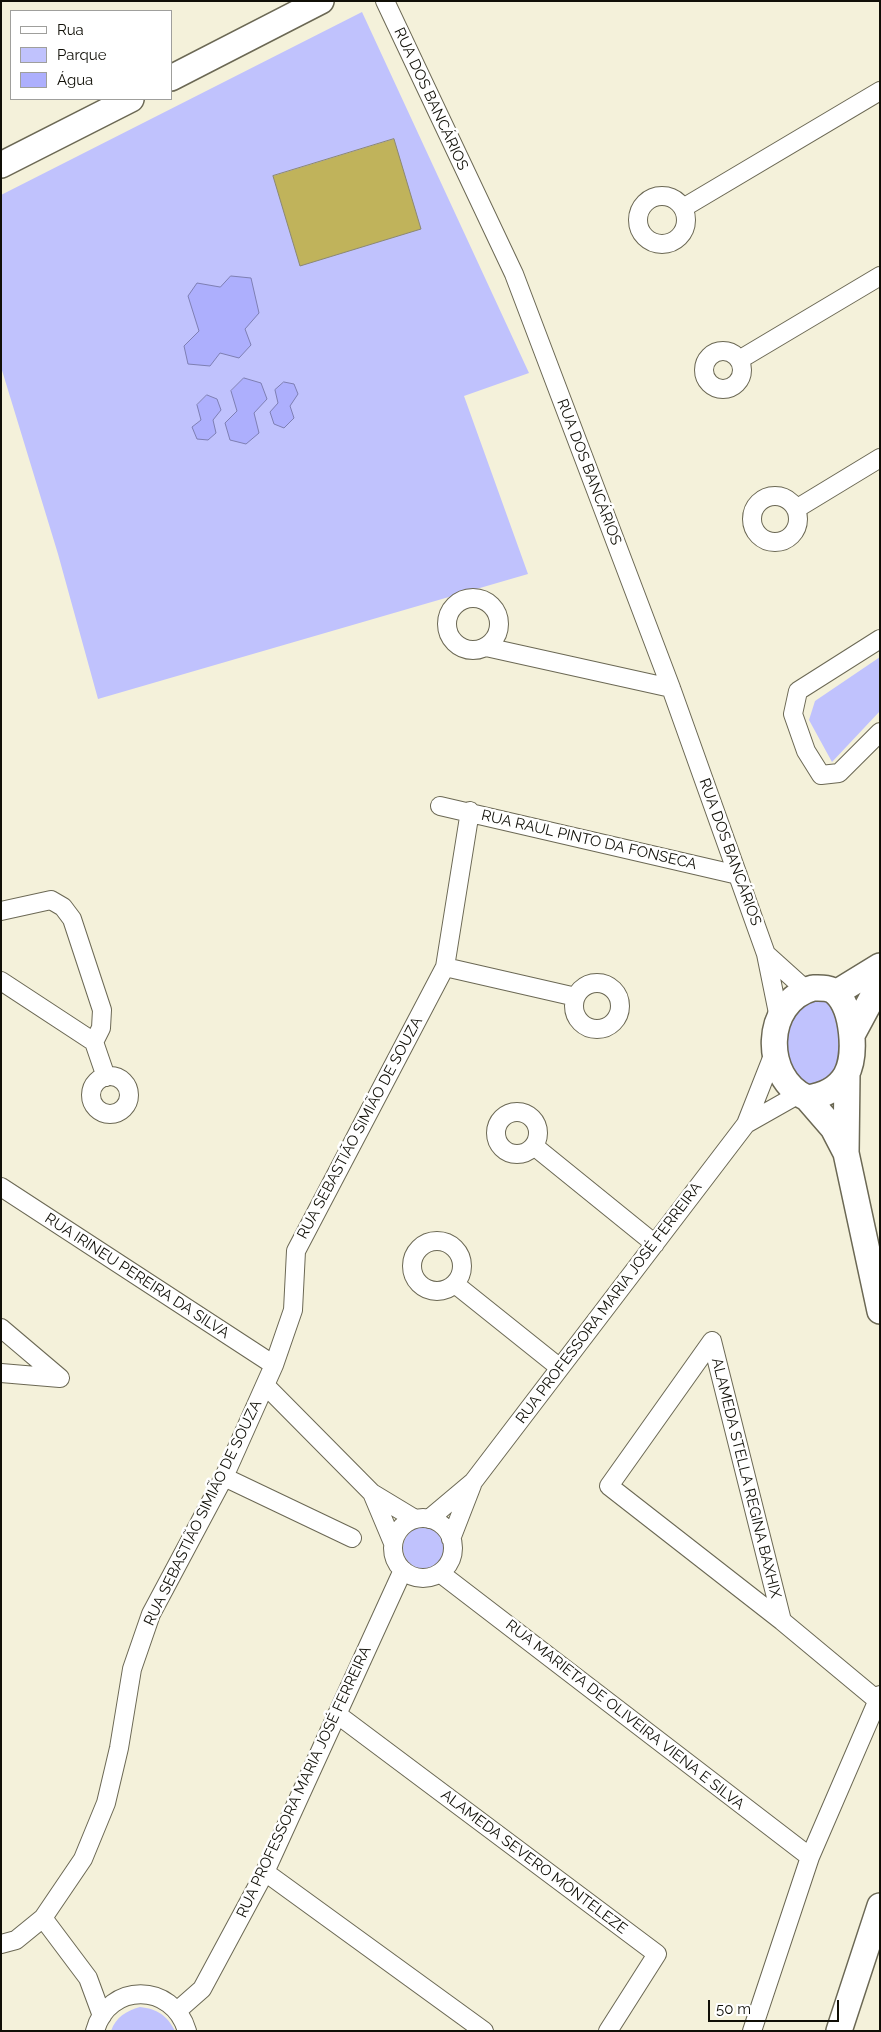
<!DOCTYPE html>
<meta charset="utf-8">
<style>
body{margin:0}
#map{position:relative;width:881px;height:2032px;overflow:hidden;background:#f4f1da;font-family:Raleway,sans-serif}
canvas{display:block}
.frame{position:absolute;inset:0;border:2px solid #100f07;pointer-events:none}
.legend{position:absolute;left:10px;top:10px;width:162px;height:90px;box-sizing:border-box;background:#fff;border:1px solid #9f9f9c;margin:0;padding:6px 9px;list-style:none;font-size:15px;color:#100f07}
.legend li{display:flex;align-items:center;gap:10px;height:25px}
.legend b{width:25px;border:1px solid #9f9f9c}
.scale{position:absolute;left:708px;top:2000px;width:131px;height:22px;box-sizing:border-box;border:2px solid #100f07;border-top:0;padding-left:6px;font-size:15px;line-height:18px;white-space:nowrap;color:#100f07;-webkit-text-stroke:4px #fff;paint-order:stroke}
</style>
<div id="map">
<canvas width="881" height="2032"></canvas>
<div class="frame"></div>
<ul class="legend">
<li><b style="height:6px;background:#fff"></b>Rua</li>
<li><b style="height:14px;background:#c0c2fd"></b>Parque</li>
<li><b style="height:14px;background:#adaffd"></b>Água</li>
</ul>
<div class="scale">50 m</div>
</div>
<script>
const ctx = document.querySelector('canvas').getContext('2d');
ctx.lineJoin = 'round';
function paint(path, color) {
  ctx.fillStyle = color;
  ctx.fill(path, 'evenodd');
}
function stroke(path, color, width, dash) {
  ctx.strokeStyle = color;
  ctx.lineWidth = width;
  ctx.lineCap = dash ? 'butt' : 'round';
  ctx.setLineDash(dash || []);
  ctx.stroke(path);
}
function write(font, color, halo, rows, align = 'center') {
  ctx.font = font + ' Raleway,sans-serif';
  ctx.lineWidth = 5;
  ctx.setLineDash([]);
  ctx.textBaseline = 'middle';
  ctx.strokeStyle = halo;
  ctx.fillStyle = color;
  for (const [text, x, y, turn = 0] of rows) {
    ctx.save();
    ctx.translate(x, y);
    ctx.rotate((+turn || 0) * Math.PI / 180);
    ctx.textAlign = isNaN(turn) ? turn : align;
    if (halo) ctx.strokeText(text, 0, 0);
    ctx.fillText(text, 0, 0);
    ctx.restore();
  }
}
paint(new Path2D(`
 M362 12 529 373 464 396 528 574 98 699 58 554 1 367V195Z
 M880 657V711L832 762 809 720 815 701Z
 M812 999 825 1000 836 1008 843 1056 827 1084 802 1089C798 1080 784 1058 784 1049 784 1029 795 1009 812 999Z
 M403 1548a21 21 0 1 1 42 0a21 21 0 1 1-42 0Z
 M140 2007C157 2009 167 2015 175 2031H111C116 2017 126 2011 140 2007Z`), '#c0c2fd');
const water = new Path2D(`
 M231 276 251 278 259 313 245 329 251 345 239 358 220 353 210 366 188 364 184 346 199 331 188 296 197 283 220 287Z
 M244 378 261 383 267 399 254 413 259 433 246 444 230 440 225 423 237 411 231 391Z
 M284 382 294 384 298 394 290 406 294 418 284 428 274 424 270 412 278 403 275 390Z
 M207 395 217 399 221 410 213 420 216 433 208 440 197 439 192 427 201 420 197 405Z`);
paint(water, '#adaffd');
stroke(water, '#7e7fb3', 1);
const building = new Path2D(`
 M394 139 421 229 300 266 273 176Z`);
paint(building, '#c0b35b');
stroke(building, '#8b8873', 1);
const street = new Path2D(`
 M385 1 514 274 671 688 766 954 779 1018
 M638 220a24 24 0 1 1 48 0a24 24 0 1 1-48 0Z
 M683 208 880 91
 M704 370a19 19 0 1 1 38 0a19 19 0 1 1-38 0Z
 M739 360 880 276
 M752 519a23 23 0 1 1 46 0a23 23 0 1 1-46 0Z
 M796 509 880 458
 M447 624a26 26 0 1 1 52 0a26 26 0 1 1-52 0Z
 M880 639 798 691 793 714 806 751 821 775 839 773 880 732
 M486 647 671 688
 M440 806 738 875
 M1 911 51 900 63 907 72 919 102 1010 101 1028 94 1042 106 1077
 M766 954 806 990
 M445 967 576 997
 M1 981 94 1042
 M574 1006a23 23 0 1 1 46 0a23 23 0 1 1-46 0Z
 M91 1095a19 19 0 1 1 38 0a19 19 0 1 1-38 0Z
 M496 1133a21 21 0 1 1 42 0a21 21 0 1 1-42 0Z
 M746 1124 799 1094
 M534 1146 655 1244
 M1 1187 274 1365
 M412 1266a25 25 0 1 1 50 0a25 25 0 1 1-50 0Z
 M455 1284 560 1368
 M1 1328 60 1378
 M712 1341 609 1486 782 1621 877 1700
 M712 1341 782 1621
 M1 1373 60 1378
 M265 1385 372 1493 415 1519
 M224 1477 352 1538
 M372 1493 393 1543
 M393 1548a30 30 0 1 1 60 0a30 30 0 1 1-60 0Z
 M429 1519 473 1482 746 1124 774 1053
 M451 1539 472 1485
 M440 1573 810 1857
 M338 1715 657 1954 608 2031
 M265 1872 484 2031
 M43 1918 88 1978 102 2016
 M1 1944 16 1940 43 1918 83 1859 106 1803 119 1748 132 1669 151 1614 224 1477 274 1365 293 1310 296 1251 445 967 470 811
 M177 2011 202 1989 265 1872 403 1570
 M95 2031C108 1982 173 1982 187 2031
 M752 2031 810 1857 880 1695`);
const secondary = new Path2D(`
 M171 78 321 1
 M1 165 131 99
 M813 988C820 988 830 987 836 993 853 1009 857 1055 846 1075 838 1089 822 1096 807 1098 762 1078 763 1002 813 988Z
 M836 993 880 966
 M852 1035 880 983
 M847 1074 846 1153 880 1311
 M807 1098 833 1128 846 1153
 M839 2031 880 1906`);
stroke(street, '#6b6854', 20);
stroke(secondary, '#6b6854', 28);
stroke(street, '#fff', 18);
stroke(secondary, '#fff', 25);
write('15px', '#100f07', '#fff', [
 ["RUA DOS BANCÁRIOS",431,99,65],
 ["RUA DOS BANCÁRIOS",589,472,69],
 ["RUA RAUL PINTO DA FONSECA",589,840,13],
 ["RUA DOS BANCÁRIOS",730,852,70],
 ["RUA SEBASTIÃO SIMIÃO DE SOUZA",360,1128,-62],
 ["RUA IRINEU PEREIRA DA SILVA",137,1276,33],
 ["RUA PROFESSORA MARIA JOSÉ FERREIRA",609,1303,-53],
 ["ALAMEDA STELLA REGINA BAXHIX",746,1478,76],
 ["RUA SEBASTIÃO SIMIÃO DE SOUZA",203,1513,-64],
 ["RUA MARIETA DE OLIVEIRA VIENA E SILVA",625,1715,38],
 ["RUA PROFESSORA MARIA JOSÉ FERREIRA",304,1782,-65],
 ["ALAMEDA SEVERO MONTELEZE",534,1862,37]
]);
</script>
